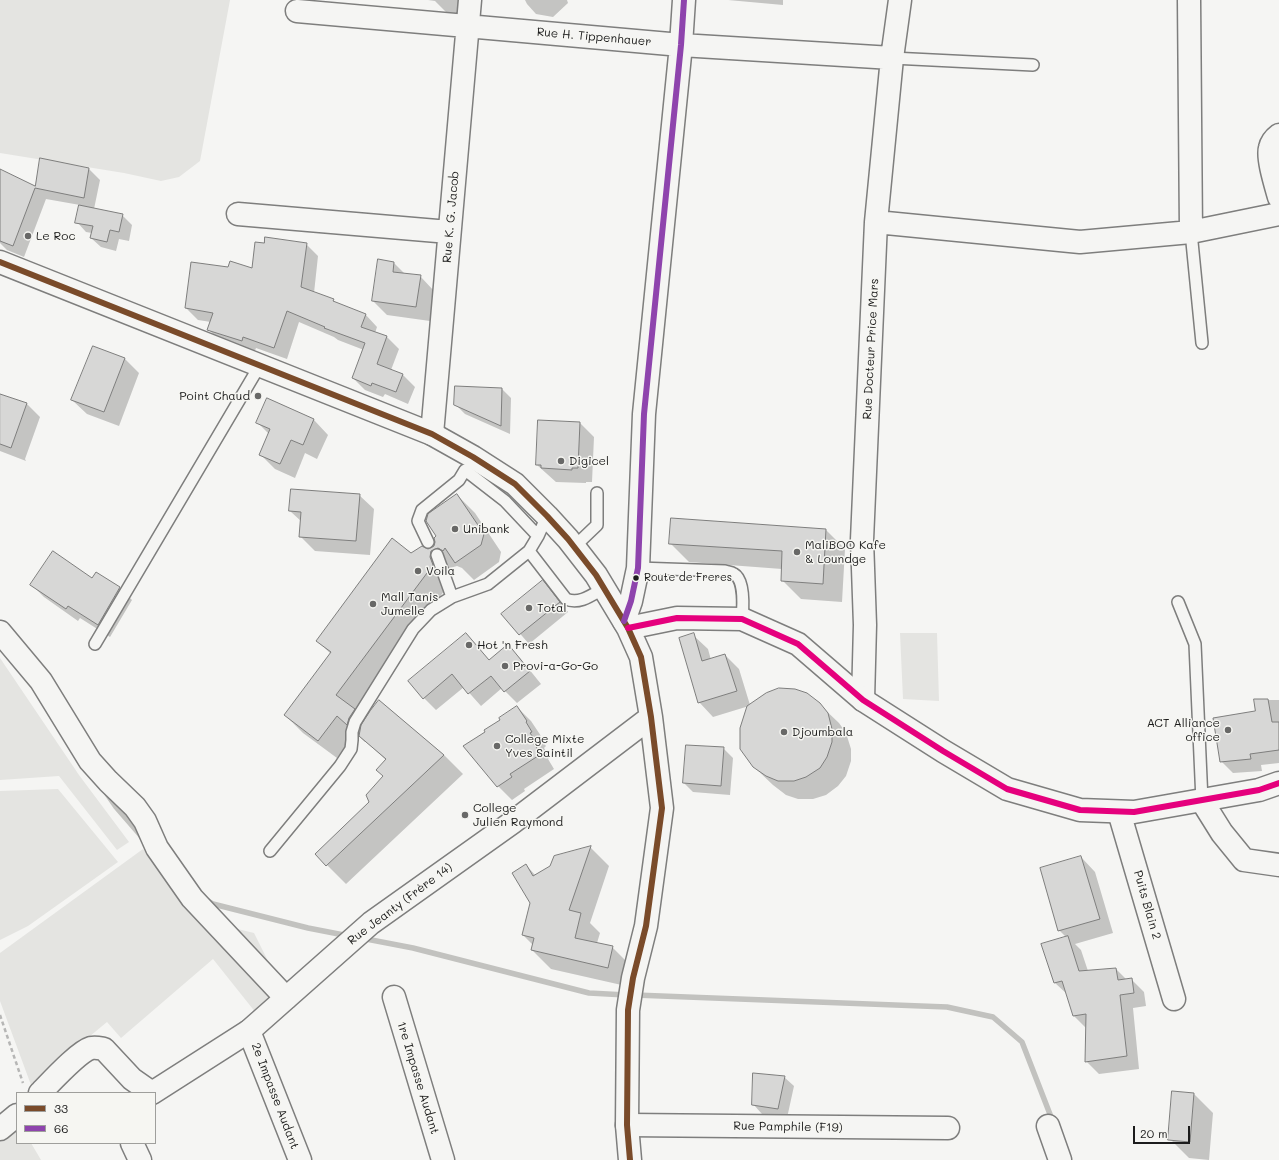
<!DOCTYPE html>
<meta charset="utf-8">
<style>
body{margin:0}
#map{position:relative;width:1279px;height:1160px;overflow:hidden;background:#f5f5f3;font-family:Mali,sans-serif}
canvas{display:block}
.legend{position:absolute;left:16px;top:1092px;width:140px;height:52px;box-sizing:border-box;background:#f6f6f2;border:1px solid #9f9f9c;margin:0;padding:5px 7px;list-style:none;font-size:12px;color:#1c1c1c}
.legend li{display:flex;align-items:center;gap:8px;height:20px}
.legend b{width:20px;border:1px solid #9f9f9c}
.scale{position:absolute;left:1133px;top:1126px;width:57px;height:18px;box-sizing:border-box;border:2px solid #1c1c1c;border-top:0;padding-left:5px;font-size:12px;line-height:14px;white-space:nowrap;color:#1c1c1c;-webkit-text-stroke:3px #f6f6f2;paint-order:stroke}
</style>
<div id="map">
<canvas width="1279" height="1160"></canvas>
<ul class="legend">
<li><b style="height:5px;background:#7a4b2a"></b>33</li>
<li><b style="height:5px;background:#8e44ad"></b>66</li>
</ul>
<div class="scale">20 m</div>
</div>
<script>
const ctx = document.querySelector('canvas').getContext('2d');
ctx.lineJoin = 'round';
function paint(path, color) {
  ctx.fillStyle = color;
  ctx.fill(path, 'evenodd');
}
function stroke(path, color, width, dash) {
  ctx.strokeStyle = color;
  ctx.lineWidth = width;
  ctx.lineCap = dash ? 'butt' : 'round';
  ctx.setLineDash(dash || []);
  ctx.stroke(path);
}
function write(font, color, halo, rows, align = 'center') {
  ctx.font = font + ' Mali,sans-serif';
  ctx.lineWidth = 3;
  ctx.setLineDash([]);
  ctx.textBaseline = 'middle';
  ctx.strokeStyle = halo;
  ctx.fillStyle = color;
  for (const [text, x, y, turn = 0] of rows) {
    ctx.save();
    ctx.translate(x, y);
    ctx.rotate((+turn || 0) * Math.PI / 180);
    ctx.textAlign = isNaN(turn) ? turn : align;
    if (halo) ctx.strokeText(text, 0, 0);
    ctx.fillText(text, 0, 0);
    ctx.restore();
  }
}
paint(new Path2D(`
 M0 0H230L200 161 179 177 161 181 124 173 0 153Z
 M900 633H937L939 701 903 699Z
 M0 658 79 775 129 842 117 850 59 776 0 780Z
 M58 789 118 862 28 926 0 940V791Z
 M143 849 185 900 221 925 254 933 283 991 256 1013 213 959 121 1038 107 1022 31 1085 0 1001V953Z
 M17 1127V1143H31L41 1160H0V1138Z`), '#e4e4e1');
paint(new Path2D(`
 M428 0H471L469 16 448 14 435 1Z
 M525 0H567L568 3 553 17 536 14 527 4Z
 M728 0H783V5Z
 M41 160 89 169 100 180 94 209 122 215 132 225 129 241 119 239 116 251 101 247 91 238 92 233 86 232 77 222 80 205 46 199 24 257 7 250 0 243V170L36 187Z
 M265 244H306L318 256 314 293 333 300 337 304 365 314 377 327 375 333 387 337 399 349 391 370 403 375 415 387 408 404 385 394 383 397 365 390 353 378 364 350 338 340 334 337 299 322 287 359 256 348 254 353 221 342 208 329 211 322 198 320 186 308 253 270Z
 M394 263 405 274 420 276 434 291 430 321 387 315 373 301Z
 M93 347 125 359 139 373 119 426 87 414 72 400Z
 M456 387 502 389 511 398 510 434 465 414 456 405Z
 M0 395 27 404 40 417 25 459 26 461 0 451Z
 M267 400 314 420 328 435 317 459 305 453 295 478 275 469 260 454 269 434 257 422Z
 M580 423 594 437 592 482H586V483L556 482 537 465Z
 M359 495 374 509 370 555 315 551 300 536 302 522 290 511Z
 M457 495 475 513 501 552 499 562 474 580 462 568 457 566 450 568 448 573 450 583 356 711 365 721 380 701 444 755 463 774 346 884 316 854 370 802 384 776 386 760 365 741V742L355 733 337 758 303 733 285 715 331 654 317 641 411 554 427 550 435 546 437 537Z
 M671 519 826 530 845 549 842 602 801 599 782 580V569L689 562 670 543Z
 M96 573 120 588 132 600 110 637 80 618 78 621 44 597 32 585 92 580Z
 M543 582 552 591 568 612 529 644 503 614Z
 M466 634 490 661 508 646 520 658 541 684 517 703 502 688 481 706 464 687 436 710 424 698Z
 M693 635 708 649 711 660 725 655 739 669 750 705 819 704 839 723 846 733 851 749V761L846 776 838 786 826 795 813 799H798L786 795 773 785 753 766 749 706 713 717 699 702Z
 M1255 700H1279V763L1261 765 1262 771 1233 773 1221 761 1256 712Z
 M517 707 531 721 541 736 539 737 546 746 544 748 550 757 548 759 554 769 524 789 525 791 512 800 498 786 486 732Z
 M687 746 723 748 733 758 730 795 693 792 684 783Z
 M590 847 609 866 590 923 600 933 597 943 612 947 631 966 626 986 551 969 532 950 533 945 523 935 531 903 526 865 536 876Z
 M1081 857 1095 872 1113 933 1075 944 1081 950 1088 971 1116 969 1127 980 1131 979 1144 992 1146 1006 1133 1008 1139 1069 1099 1074 1086 1061 1087 1029 1074 1016 1068 995 1054 982 1066 937 1059 930Z
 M784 1077 794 1086 787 1118 762 1114 753 1104Z
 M1194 1094 1213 1113 1209 1160 1189 1158 1170 1139Z`), '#0003');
stroke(new Path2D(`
 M105 791 116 807 142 837
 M208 901 213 904 308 928 349 936
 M361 938 413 948 589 993 626 995
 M635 995 947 1007 993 1017 1022 1042 1053 1122`), '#c2c2bf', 5.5);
const building = new Path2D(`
 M40 158 89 168 84 198 35 188 13 246 0 241V169L35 186Z
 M79 205 123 214 119 232 110 230 107 242 90 238 93 226 75 223Z
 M265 237 307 243 301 287 334 299 333 301 366 314 361 327 387 336 377 364 403 374 396 392 372 383 371 386 352 378 365 343 324 328 325 327 287 311 274 348 243 337 242 341 207 330 213 313 185 308 191 262 228 267 230 261 252 268 255 242 264 243Z
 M378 259 394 262 393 272 421 275 416 307 372 301Z
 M93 346 125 358 104 412 71 400Z
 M455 386 502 388 501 426 454 405Z
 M0 394 27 403 11 448 0 444Z
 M267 398 314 419 303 445 291 440 280 464 259 455 270 429 256 423Z
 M538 420 580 422 578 468H572V470L541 468V465H536Z
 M291 489 360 494 356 541 299 537 301 512 289 511Z
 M457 494 484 534 481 545 455 563 445 548 443 551 438 548 431 551 430 557 433 565 336 695 355 709 349 718 347 725 337 716 318 741 284 715 331 652 316 641 392 538 411 553 422 546 428 549 434 546 435 542 434 538 436 536 426 521 428 514Z
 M671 518 826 529 823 584 781 581 782 551 669 544Z
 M53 551 92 578 96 572 120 587 98 625 68 606 66 609 30 585Z
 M543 580 560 602 519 635 501 614Z
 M466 633 489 660 508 644 530 671 504 692 491 676 468 694 452 674 423 699 408 681Z
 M694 633 702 661 725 654 737 691 698 703 679 638Z
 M779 688 795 689 807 693 820 703 828 713 832 729V742L827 757 820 768 806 777 794 781H778L766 776 753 767 740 749V728L747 706 766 693Z
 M1254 699H1268L1272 722H1279V750L1250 754 1251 759 1220 762 1213 718 1255 711Z
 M379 700 444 755 326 866 315 854 369 802 366 795 383 776 376 770 386 759 359 736 361 725 370 711Z
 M517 706 527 721 526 722 532 732 530 733 537 743 534 744 541 754 510 774 512 777 497 787 463 746 485 732 484 730 500 720 499 718Z
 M686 745 724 747 721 786 683 783Z
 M591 846 569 910 581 913 575 938 613 946 608 968 531 950 534 938 522 935 530 903 512 873 526 864 533 876 550 866 554 856Z
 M1081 856 1100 919 1058 931 1040 868Z
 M1068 936 1079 971 1116 968 1118 980 1132 978 1134 993 1120 995 1127 1056 1085 1062 1086 1014 1073 1016 1062 981 1054 983 1041 944Z
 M753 1073 785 1076 778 1109 752 1105Z
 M1172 1091 1194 1093 1190 1142 1168 1140Z`);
paint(building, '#d7d7d6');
stroke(building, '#7e7e7d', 1);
const lane = new Path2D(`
 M892 58 1033 65
 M1191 232 1202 343
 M428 542 418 521 422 510 459 480 465 470 505 501 538 536
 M574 547 597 525V493
 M529 551 566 599C579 605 592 595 604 588
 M437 555 452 597
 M638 568 725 571C727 572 731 572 734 574 745 580 743 608 742 619
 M1178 602 1195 644 1202 801
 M95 644 260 365
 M270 851 340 766 351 749 352 740V732L355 722 413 629 431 610 452 597 488 584 529 551 538 536 547 516`);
const street = new Path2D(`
 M1189 0 1191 232
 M297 11 681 45 892 58
 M1279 135C1275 138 1271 143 1270 148 1267 158 1276 186 1279 197
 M238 214 449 232
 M876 222 1080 242 1191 232 1279 214
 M432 434 470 0
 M624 621 631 601 638 568 644 414 681 45 684 0
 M0 632 41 681 90 761 108 781 135 807 145 821 157 848 192 898 286 998
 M863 700 865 625 862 540 876 222 892 58 900 0
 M1202 801 1222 833 1244 860 1279 865
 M1119 812 1174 999
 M394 997 443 1160
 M249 1031 300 1160
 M627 1125 948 1128
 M1048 1126 1060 1160
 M132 1143 140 1160`);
const secondary = new Path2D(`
 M0 262 432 434 473 457 515 484 547 516 568 539 596 575 628 628 641 657 651 717 662 808 646 926 633 978 628 1010 627 1125 630 1160
 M628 628 677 618 742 619 798 644 863 700 943 751 1007 789 1080 810 1134 812 1259 790 1279 783
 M40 1093C51 1082 78 1052 91 1048 96 1047 99 1048 104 1049L132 1079 152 1093 249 1031 371 923 513 822 651 717
 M0 1129 17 1115`);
stroke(lane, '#7e7e7d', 14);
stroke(street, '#7e7e7d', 25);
stroke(secondary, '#7e7e7d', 25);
stroke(new Path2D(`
 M0 1015 23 1083`), '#b6b6b5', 2.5, [4, 3]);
stroke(lane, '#f5f5f3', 11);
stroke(street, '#f5f5f3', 22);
stroke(secondary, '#f5f5f3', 22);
stroke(new Path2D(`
 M0 262 432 434 473 457 515 484 547 516 568 539 596 575 628 628 641 657 651 717 662 808 646 926 633 978 628 1010 627 1125 630 1160`), '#7a4b2a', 6);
stroke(new Path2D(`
 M624 621 631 601 638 568 644 414 681 45 684 0`), '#8e44ad', 6);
stroke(new Path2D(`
 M628 628 677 618 742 619 798 644 863 700 943 751 1007 789 1080 810 1134 812 1259 790 1279 783`), '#e5007d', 6);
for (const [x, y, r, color] of [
 [28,236,4,"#686867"],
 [258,396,4,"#686867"],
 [561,461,4,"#686867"],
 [455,529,4,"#686867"],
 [797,552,4,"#686867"],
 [418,571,4,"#686867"],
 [636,578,3.5,"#1c1c1c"],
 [373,604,4,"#686867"],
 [529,608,4,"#686867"],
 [469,645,4,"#686867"],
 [505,666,4,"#686867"],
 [1228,730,4,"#686867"],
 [784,732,4,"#686867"],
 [497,746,4,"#686867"],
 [465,815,4,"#686867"]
]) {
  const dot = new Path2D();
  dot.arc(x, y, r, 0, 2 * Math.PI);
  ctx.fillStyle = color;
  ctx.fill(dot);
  stroke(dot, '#f6f6f2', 1.5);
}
write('11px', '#1c1c1c', '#f6f6f2', [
 ["Route de Freres",644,578]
], 'left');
write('12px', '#1c1c1c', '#f6f6f2', [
 ["Rue H. Tippenhauer",594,37,5],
 ["Rue K. G. Jacob",451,217,-85],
 ["Rue Docteur Price Mars",871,349,-87],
 ["Rue Jeanty (Frère 14)",400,904,-37],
 ["Puits Blain 2",1147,905,74],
 ["1re Impasse Audant",418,1078,73],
 ["2e Impasse Audant",275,1096,69],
 ["Rue Pamphile (F19)",788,1127,1]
]);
write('12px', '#1c1c1c', '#f6f6f2', [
 ["Le Roc",36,236],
 ["Point Chaud",250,396,"right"],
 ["Digicel",569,461],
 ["Unibank",463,529],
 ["MaliBOO Kafe",805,545],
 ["& Loundge",805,559],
 ["Voila",426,571],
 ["Mall Tanis",381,597],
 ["Jumelle",381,611],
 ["Total",537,608],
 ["Hot 'n Fresh",477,645],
 ["Provi-a-Go-Go",513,666],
 ["ACT Alliance",1220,723,"right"],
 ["office",1220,737,"right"],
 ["Djoumbala",792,732],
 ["College Mixte",505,739],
 ["Yves Saintil",505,753],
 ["College",473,808],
 ["Julien Raymond",473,822]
], 'left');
</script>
